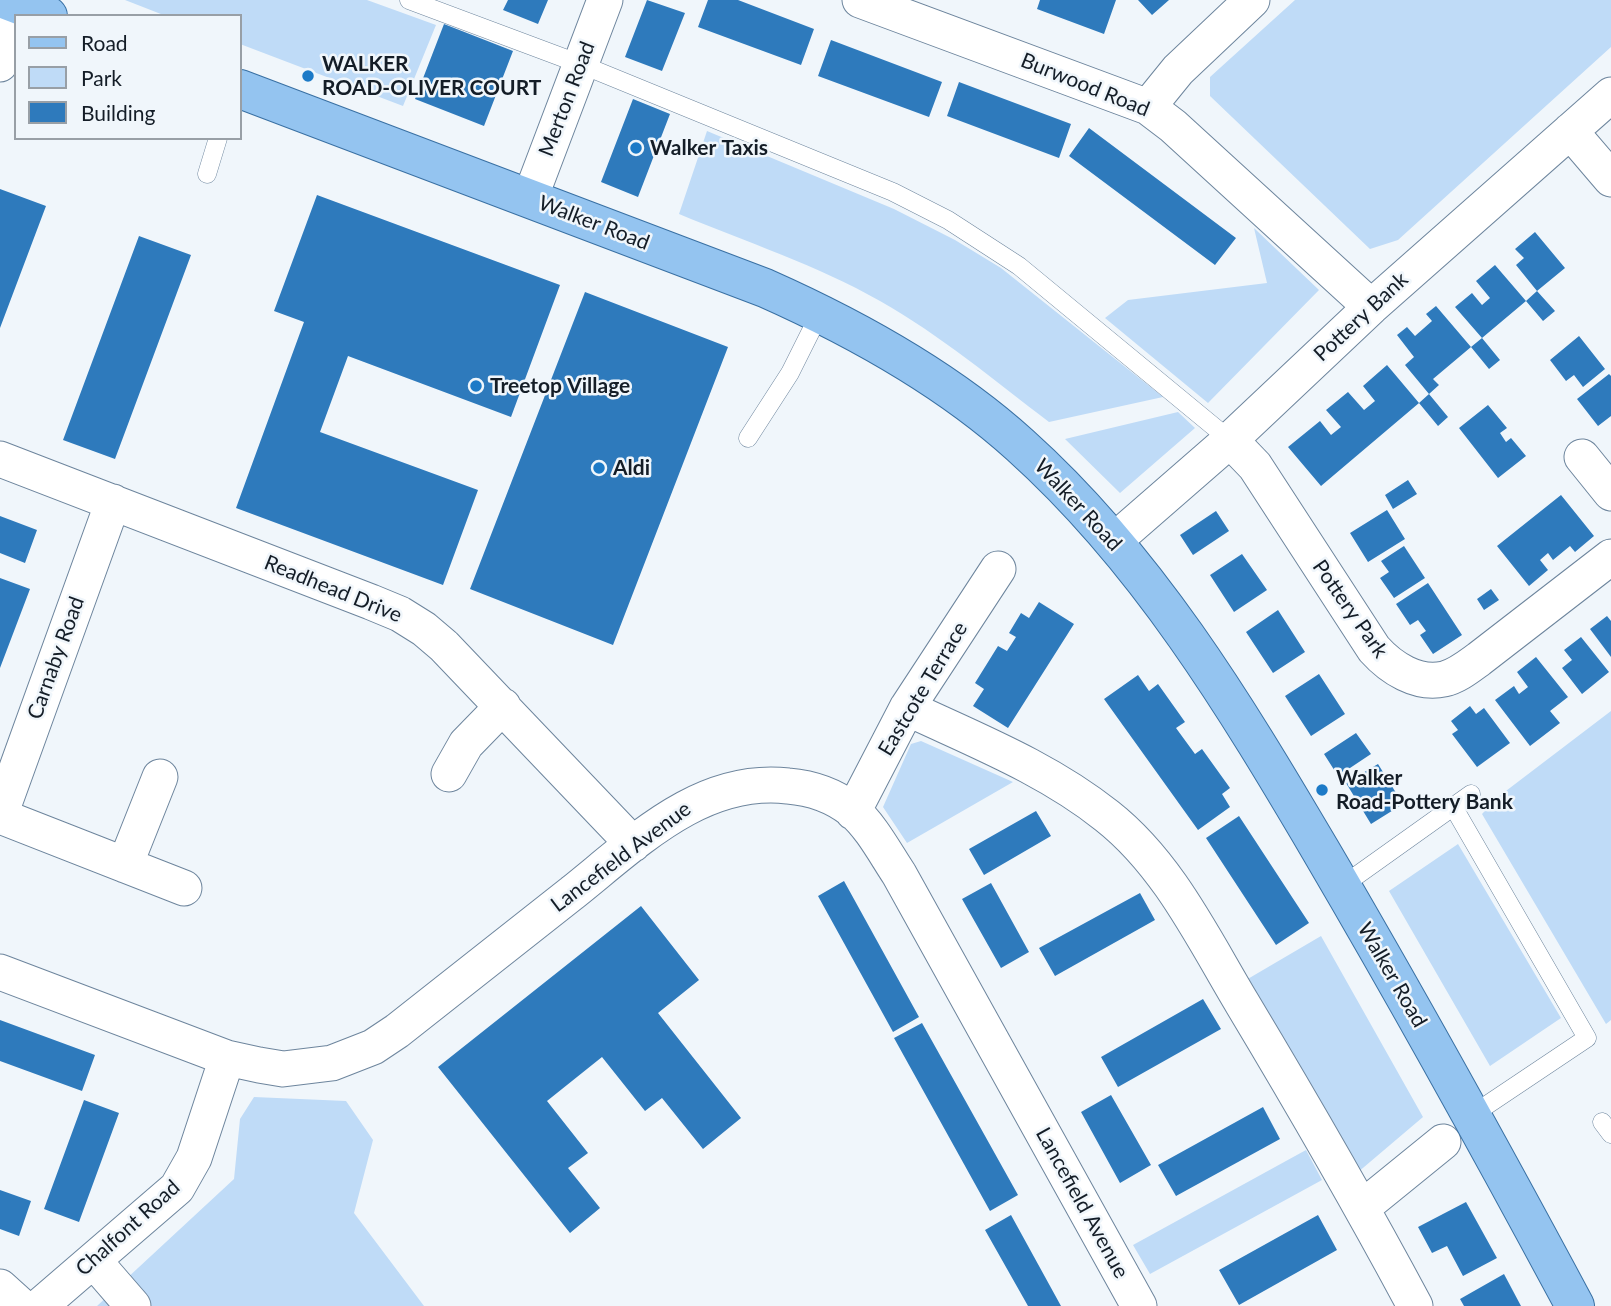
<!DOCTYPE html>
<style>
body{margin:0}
#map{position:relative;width:1611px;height:1306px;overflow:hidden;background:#f0f6fb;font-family:Lato,sans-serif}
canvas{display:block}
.legend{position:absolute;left:14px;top:14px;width:228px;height:126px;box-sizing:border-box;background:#f0f6fb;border:2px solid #989fa6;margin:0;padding:9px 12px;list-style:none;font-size:21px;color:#141d27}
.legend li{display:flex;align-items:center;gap:14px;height:35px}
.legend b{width:35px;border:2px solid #989fa6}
</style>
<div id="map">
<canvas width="1611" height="1306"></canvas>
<ul class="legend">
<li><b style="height:9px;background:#94c4f0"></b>Road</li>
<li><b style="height:19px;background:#bfdbf7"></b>Park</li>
<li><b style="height:19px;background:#2e7abc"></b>Building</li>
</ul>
</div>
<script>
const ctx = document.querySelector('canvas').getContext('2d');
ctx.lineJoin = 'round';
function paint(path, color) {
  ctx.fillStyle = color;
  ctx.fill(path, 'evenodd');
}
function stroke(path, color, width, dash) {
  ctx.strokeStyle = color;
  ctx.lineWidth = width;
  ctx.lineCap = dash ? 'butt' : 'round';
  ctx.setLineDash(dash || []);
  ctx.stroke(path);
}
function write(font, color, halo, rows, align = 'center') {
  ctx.font = font + ' Lato,sans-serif';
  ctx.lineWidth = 5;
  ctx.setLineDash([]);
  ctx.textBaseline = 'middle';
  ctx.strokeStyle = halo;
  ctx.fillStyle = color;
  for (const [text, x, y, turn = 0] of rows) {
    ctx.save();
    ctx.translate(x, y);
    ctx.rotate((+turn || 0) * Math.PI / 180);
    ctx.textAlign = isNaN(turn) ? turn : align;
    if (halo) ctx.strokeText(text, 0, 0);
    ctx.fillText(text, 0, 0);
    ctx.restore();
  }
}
paint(new Path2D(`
 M125 0H367L436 25 403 106 240 44V16H166Z
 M1295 0H1611V47L1398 240 1370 249 1210 96V77Z
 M707 131 894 209 955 240 1001 268 1163 397 1049 422C994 380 940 335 880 301 817 265 746 242 679 214Z
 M1254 228 1319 290 1208 403 1105 318 1128 300 1267 283Z
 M1178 412 1195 428 1120 493 1065 439Z
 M1611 711V1020L1606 1024 1482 814 1498 797Z
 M921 741 1013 782 907 843 883 807 911 744Z
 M1458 844 1561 1018 1490 1066 1389 891Z
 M1321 936 1423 1117 1357 1173 1246 980Z
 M254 1097 346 1101 373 1140 354 1213 424 1306H97L234 1179 240 1119Z
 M1306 1150 1322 1180 1150 1274 1133 1245Z`), '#bfdbf7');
paint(new Path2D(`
 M508 0H548L538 24 503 10Z
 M647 0 685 13 662 71 625 57Z
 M708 0H738L814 29 801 65 698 27Z
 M1040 0H1116L1104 34 1037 9Z
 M1138 0H1169L1152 15Z
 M444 24 513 51 484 126 415 99Z
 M831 40 942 82 929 117 818 76Z
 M959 82 1071 124 1059 158 947 116Z
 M633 99 670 114 638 197 601 182Z
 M1089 128 1236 238 1215 265 1069 156Z
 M0 189 46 206 0 328Z
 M317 195 560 285 511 417 348 356 320 432 478 490 443 585 236 508 304 322 274 311Z
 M1535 232 1565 268 1537 291 1516 265 1524 258 1515 249Z
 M139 236 191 255 115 459 63 440Z
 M1495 265 1526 301 1482 338 1455 307 1472 293 1482 305 1490 298 1476 281Z
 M1537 291 1555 311 1543 321 1526 301Z
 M585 292 728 347 613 645 470 589Z
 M1436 306 1471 347 1482 338 1500 360 1489 369 1471 347 1433 379 1439 385 1429 394 1405 365 1414 357 1397 335 1407 327 1415 336 1432 321 1426 314Z
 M1579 336 1605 369 1583 387 1574 375 1566 381 1550 360Z
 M1387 365 1419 403 1321 486 1288 447 1320 421 1331 435 1341 427 1326 410 1348 392 1364 410 1375 401 1363 386Z
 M1609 374 1611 376V416L1598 426 1577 399Z
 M1429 394 1448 417 1438 426 1419 403Z
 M1488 405 1507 428 1500 433 1506 442 1511 438 1526 456 1498 478 1459 428Z
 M1408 480 1417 494 1393 509 1385 495Z
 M1561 495 1594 536 1575 552 1570 546 1553 560 1548 553 1540 560 1548 570 1529 586 1497 546Z
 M1387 510 1405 539 1368 562 1350 533Z
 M1216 511 1229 531 1193 555 1180 535Z
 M0 516 37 530 25 563 0 553Z
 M1404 546 1425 578 1394 598 1380 578 1389 572 1381 561Z
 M1242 554 1267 590 1234 612 1210 575Z
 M0 578 30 589 0 668Z
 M1428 583 1462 635 1433 654 1420 635 1426 631 1418 620 1410 625 1396 604Z
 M1491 589 1499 600 1484 610 1477 599Z
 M1039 602 1074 624 1008 728 973 706 984 689 975 683 998 646 1007 651 1016 637 1009 633 1021 613 1029 618Z
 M1278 610 1305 652 1273 673 1246 632Z
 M1607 616 1611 621V657L1590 629Z
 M1581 637 1609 672 1582 694 1562 668 1572 660 1564 650Z
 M1536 657 1568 697 1550 711 1560 723 1530 746 1495 700 1514 686 1519 694 1528 687 1517 672Z
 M1319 674 1345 714 1311 736 1285 696Z
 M1138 675 1149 691 1158 684 1185 722 1176 728 1195 754 1202 749 1230 788 1222 794 1230 807 1198 830 1104 699Z
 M1470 706 1476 714 1484 708 1510 743 1477 767 1452 734 1458 730 1451 721Z
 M1356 733 1371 754 1338 776 1324 754Z
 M1378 764 1403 804 1371 824 1346 783Z
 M1036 811 1051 836 984 875 969 849Z
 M1239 816 1309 923 1276 945 1206 838Z
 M844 881 919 1017 893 1032 818 896Z
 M991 883 1029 952 1001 968 962 899Z
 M1140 893 1155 920 1055 976 1039 948Z
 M641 906 699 980 658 1013 741 1118 703 1149 662 1098 645 1111 602 1057 547 1101 588 1153 568 1168 600 1208 570 1233 438 1067Z
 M1203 999 1221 1029 1118 1087 1101 1057Z
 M0 1020 95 1055 82 1091 0 1061Z
 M922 1023 1018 1195 990 1211 894 1038Z
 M1111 1095 1151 1165 1120 1183 1081 1112Z
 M84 1100 119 1113 79 1222 44 1209Z
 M1263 1107 1280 1139 1176 1196 1158 1165Z
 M0 1190 31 1201 19 1236 0 1229Z
 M1466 1202 1497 1258 1463 1276 1447 1246 1432 1253 1418 1227Z
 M1011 1215 1061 1306H1028L985 1230Z
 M1318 1215 1337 1250 1239 1305 1219 1270Z
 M1504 1274 1521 1306H1464L1460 1299Z`), '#2e7abc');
const service = new Path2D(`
 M409 0 580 64 893 192 948 220 1019 266 1230 440
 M207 174 218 138
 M748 438 790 373 820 313
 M1454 808 1587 1038 1472 1115
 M1342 886 1471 794
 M1602 1122 1611 1134`);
const minor = new Path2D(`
 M860 0 1148 107 1173 126 1371 307
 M0 64 16 23
 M1148 107 1178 70 1252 0
 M1570 131 1611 179
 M530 198 605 0
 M1230 440 1255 466 1374 649C1391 668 1417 685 1444 679 1457 676 1468 667 1479 659L1611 557
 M1582 457 1611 493
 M0 459 371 602 400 614 424 629 444 646 633 844
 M1114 541 1230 440 1371 307 1611 95
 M907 708C975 740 1047 768 1107 816 1168 864 1203 938 1242 1003 1302 1103 1360 1203 1415 1306
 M449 774 466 744 503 706
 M853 812 907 708 998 569
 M0 815 113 502
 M0 816 184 888
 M125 865 160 777
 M0 972 227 1058 259 1065 283 1069 332 1063 373 1047 397 1031C456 985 514 939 572 893 636 842 701 776 788 786 812 788 833 795 852 810 871 826 885 853 899 874L1139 1306
 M1363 1207 1443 1142
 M94 1261 133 1306
 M0 1287 21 1306
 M40 1306 177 1188 194 1158 227 1058`);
const primary = new Path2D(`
 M6 0 48 16
 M240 89 765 288C855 328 946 378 1020 445 1147 559 1235 705 1321 851 1409 1001 1493 1153 1575 1306`);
stroke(service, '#6d859d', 19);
stroke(minor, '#6d859d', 37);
stroke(primary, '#3970a3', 40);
stroke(service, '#fff', 18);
stroke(minor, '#fff', 35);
stroke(primary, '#94c4f0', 38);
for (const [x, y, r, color] of [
 [308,76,7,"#1c7ac7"],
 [636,148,7,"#1c7ac7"],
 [476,386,7,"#1c7ac7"],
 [599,468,7,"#1c7ac7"],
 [1322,790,7,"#1c7ac7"]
]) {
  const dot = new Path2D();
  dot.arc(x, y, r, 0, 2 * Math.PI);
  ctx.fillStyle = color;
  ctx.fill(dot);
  stroke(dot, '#f0f6fb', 2.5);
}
write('bold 21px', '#141d27', '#f0f6fb', [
 ["WALKER",322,64],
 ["ROAD-OLIVER COURT",322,88],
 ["Walker Taxis",650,148],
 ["Treetop Village",490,386],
 ["Aldi",613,468],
 ["Walker",1336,778],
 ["Road-Pottery Bank",1336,802]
], 'left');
write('21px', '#141d27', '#f0f6fb', [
 ["Burwood Road",1085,85,22],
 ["Merton Road",567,99,-69],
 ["Walker Road",594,223,21],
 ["Pottery Bank",1361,317,-43],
 ["Walker Road",1078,505,47],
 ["Readhead Drive",333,589,22],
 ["Pottery Park",1350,609,55],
 ["Carnaby Road",56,658,-70],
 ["Eastcote Terrace",923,689,-59],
 ["Lancefield Avenue",621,857,-37],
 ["Walker Road",1392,975,60],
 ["Lancefield Avenue",1082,1203,61],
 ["Chalfont Road",128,1228,-42]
]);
</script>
